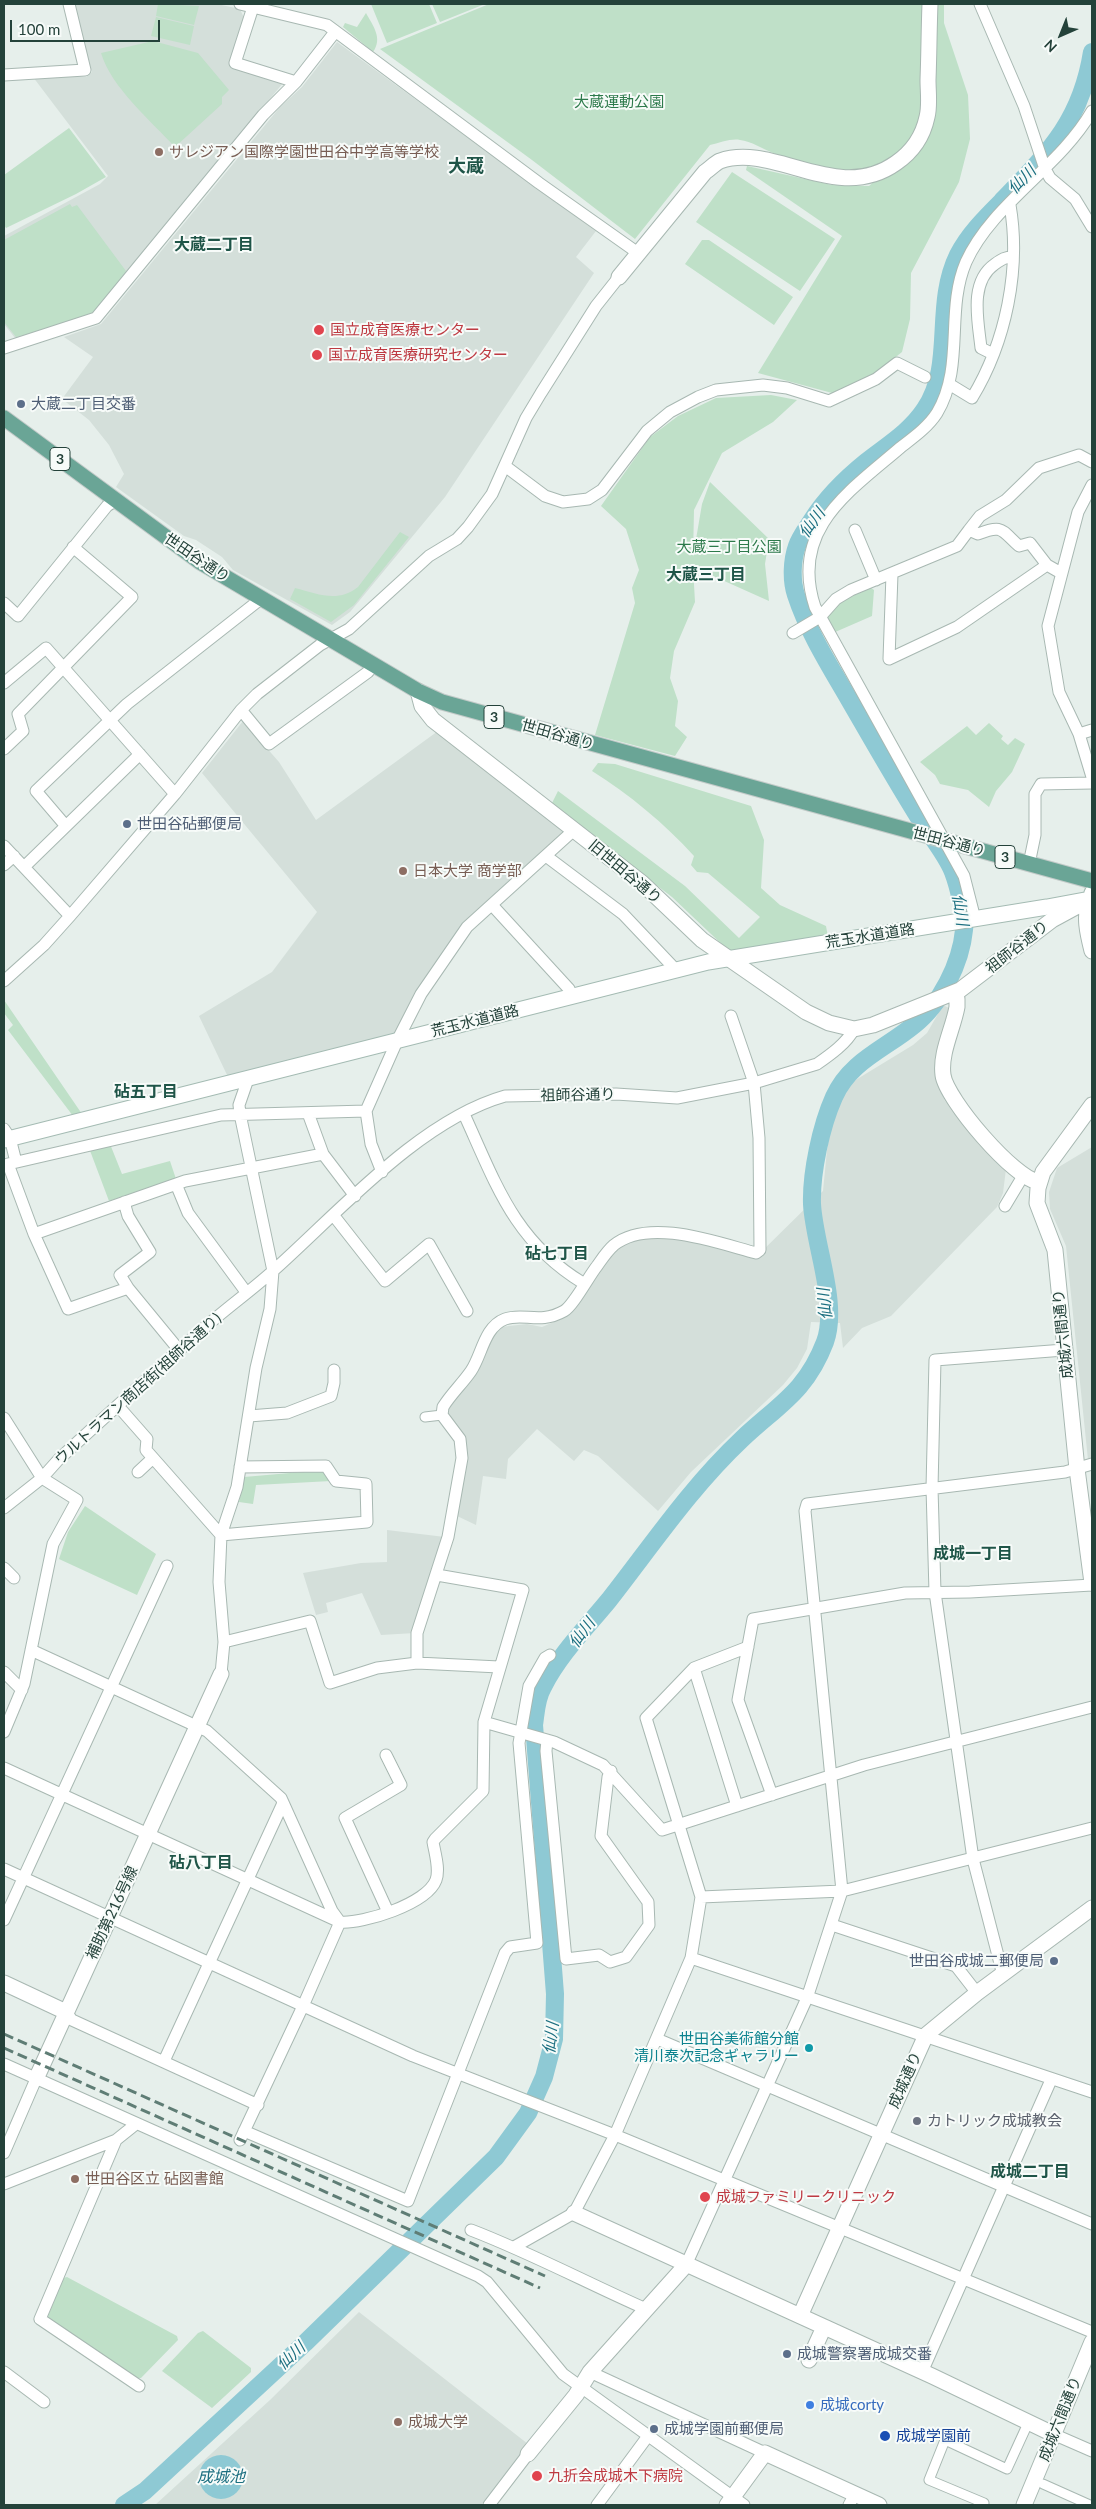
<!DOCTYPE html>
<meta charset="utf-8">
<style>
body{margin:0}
#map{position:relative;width:1096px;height:2509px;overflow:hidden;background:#e6efeb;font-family:Lato,sans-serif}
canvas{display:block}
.frame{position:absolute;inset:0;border:5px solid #24423a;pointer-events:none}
.north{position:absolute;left:1036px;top:10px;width:50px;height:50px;-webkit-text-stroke:4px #f7fbf9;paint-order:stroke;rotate:224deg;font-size:14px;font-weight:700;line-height:20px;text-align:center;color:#24423a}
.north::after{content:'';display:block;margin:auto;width:18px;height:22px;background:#24423a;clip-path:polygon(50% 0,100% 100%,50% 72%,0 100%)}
.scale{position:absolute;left:10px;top:20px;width:150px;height:22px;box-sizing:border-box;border:2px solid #24423a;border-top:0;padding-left:6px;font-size:15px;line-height:18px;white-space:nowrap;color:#24423a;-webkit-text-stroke:4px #f7fbf9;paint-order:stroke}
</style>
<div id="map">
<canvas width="1096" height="2509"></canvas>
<div class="frame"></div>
<div class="north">N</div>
<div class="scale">100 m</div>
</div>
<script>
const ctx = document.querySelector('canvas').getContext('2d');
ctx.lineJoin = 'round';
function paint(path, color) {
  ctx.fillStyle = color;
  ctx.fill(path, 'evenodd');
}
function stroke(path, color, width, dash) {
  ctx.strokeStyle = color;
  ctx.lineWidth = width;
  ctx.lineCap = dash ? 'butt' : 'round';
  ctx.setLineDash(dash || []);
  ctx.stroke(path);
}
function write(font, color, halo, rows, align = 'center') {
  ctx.font = font + ' Lato,"Noto Sans JP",sans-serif';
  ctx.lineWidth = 4;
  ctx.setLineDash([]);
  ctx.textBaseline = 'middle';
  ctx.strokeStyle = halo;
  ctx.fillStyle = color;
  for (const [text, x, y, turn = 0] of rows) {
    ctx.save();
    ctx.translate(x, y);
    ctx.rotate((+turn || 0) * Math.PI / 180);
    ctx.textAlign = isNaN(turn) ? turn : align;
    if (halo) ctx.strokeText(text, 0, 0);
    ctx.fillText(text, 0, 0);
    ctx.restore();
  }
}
paint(new Path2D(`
 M74 4H217L240 9 244 18 230 66 283 83 91 315 62 327 15 338 4 324V236L100 184 108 176 33 77H86L92 72Z
 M337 42 596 231 576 257 594 273 445 497 350 612 332 625 233 570 222 557 196 540 184 536 116 487 124 474 109 445 89 420 62 399 93 357 64 337 101 324 280 107 302 87Z
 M243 721 279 762 316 820 438 731 567 831 465 924 395 1039 228 1077 199 1016 272 972 317 912 202 773Z
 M943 1005 949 1008 937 1059 935 1077 945 1101 1006 1169 1003 1193 997 1207 891 1316 862 1328 843 1348 840 1323 811 1322 807 1349 797 1368 783 1385 691 1472 658 1511 598 1456 584 1450 574 1461 537 1429 508 1459 506 1479 483 1476 476 1525 455 1515 464 1458 446 1414 447 1407 486 1342 500 1327 527 1324 542 1327 561 1319 568 1314 615 1248 638 1238H679L755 1258 823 1191 827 1150 834 1108 849 1084 913 1045 927 1033Z
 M1092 1147V1458L1088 1460 1066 1246 1050 1209 1049 1192 1057 1168Z
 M387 1530 445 1537 415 1633 381 1635 362 1593 326 1603 328 1612 316 1615 303 1573 361 1563 387 1562Z
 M359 2312 528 2444 481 2505H155L270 2400Z`), '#d4dfda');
paint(new Path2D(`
 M158 4 199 6 194 25 156 16Z
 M371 4H429L437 23 387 43Z
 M432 4H485L440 22Z
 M489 4H944V23L968 95 970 139 959 182 911 273 910 319 902 352 872 376 832 393 758 373 842 236 746 170 747 166 832 185 869 186 902 157 910 138C871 191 825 174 773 153 763 149 751 141 740 140 732 138 719 143 710 145L635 239 532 160 380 49Z
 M366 13C373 26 383 38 373 52L343 27 345 23 357 27Z
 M156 17 194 26 190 45 151 36Z
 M153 41 198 53 229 90 222 97V104L175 147C151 121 111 87 101 53Z
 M69 128 106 177 76 194 6 228 4 225V175Z
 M732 172 835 239 800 291 696 222Z
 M70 204 72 207 77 205 126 271C116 287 106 303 91 314 73 326 37 331 16 337L4 322V240Z
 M702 240H709L793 297 774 325 685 264Z
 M771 395 797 400 773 422 722 453 694 510 693 557 702 504 710 482 769 539 765 564 769 601 693 567 695 602 674 651 670 678 678 701 675 726 687 737 675 756 595 735 635 603 632 588 639 570 626 529 601 506 650 437 678 416 716 398Z
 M400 532 409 537 354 605 331 622 290 599 295 588C318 594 338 603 358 587Z
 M870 587 874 590 872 616 833 633 825 618 839 603Z
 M989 723 1003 736 1001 739 1008 745 1015 738 1025 744 1012 772 996 791 989 807 968 790 940 784 935 775 920 762 967 726 976 735Z
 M598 763 615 764 751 806 764 840 761 888 780 905 826 926 828 937 731 953 672 897 551 805 558 791 685 886 739 938 760 917 708 873 697 872 691 865 694 856C665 824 629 794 592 771Z
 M4 1000 82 1114 73 1116 8 1030 13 1025 4 1013Z
 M110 1144 122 1174 170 1161 176 1179 109 1201 89 1148Z
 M324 1470 331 1481 256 1485 253 1504 239 1502 244 1477Z
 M85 1506 156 1554 137 1595 59 1559 68 1532Z
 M67 2277 177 2336 178 2340 141 2378H135L49 2320 48 2316 63 2278Z
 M203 2331 251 2368V2372L212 2408 162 2371 198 2333Z`), '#bfe0c8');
paint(new Path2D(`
 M199 2477a22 22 0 1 1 44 0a22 22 0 1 1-44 0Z`), '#8ec9d4');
stroke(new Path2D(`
 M124 2505 145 2491 305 2343 496 2157 528 2113 544 2077 554 2039 555 1994 534 1725C536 1712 536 1699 543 1687 559 1655 586 1628 609 1600 652 1545 691 1487 742 1439 778 1405 806 1392 825 1342 839 1304 814 1244 812 1204 811 1173 821 1126 834 1097 850 1061 885 1049 914 1025 940 1005 961 963 964 930 966 917 958 885 953 872 945 852 927 832 916 813 893 776 872 739 850 701 831 668 808 632 796 595 791 580 792 560 797 546 800 537 807 528 812 520 826 498 845 479 866 462 886 446 910 432 925 409 955 365 933 306 958 255 968 235 985 218 1001 202 1048 153 1081 122 1092 52`), '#8ec9d4', 18);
const pedestrian = new Path2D(`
 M425 1417 442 1415
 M1043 2484 1090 2505
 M983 2505 984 2503 929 2480 945 2440 1007 2469 1029 2421`);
const minor = new Path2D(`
 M240 4 327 25 539 183 638 253
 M980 4 1024 106 1045 169 1050 178 1075 199 1092 227
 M253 7 235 63 296 82
 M4 75 85 70 69 4
 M4 348 96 318 263 115 296 82 335 32
 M993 354 981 348C978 320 969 282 995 264 1002 259 1005 257 1013 257
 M949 384 972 398C1006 342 1021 269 1010 205
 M505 466 545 496 563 502 588 499 602 490 647 431 670 412 698 397 716 390 763 385 787 388 829 401 876 379 897 363 925 377
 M1092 485 1078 512 1048 626 1059 692 1079 734 1092 777
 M855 530 876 580
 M969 530 980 516 1006 500 1039 468 1079 455 1092 462
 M892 574 889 659 957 627 1047 565
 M4 603 18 616 107 506 116 500
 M793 633 820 617 836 599 851 590 957 546 969 530 978 534C1003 524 1001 530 1019 546L1030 543 1047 565 1061 573
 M4 683 46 648 175 794
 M241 710 269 744 368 672 374 664
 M1079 734 1092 730
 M4 749 23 731 18 714 132 597 73 547
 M65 825 36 791 127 704 262 598
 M4 846 70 916
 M546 856 623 914 676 970
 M1029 864 1035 835V794L1041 784 1092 783
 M4 865 14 856
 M24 867 140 754
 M492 905 569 989 572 996
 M975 919 964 876 815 607C789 529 850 491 901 447 914 437 928 427 937 413 965 366 945 311 966 262 992 204 1060 167 1092 111
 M4 981 44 945 70 916 175 794 241 710 257 694 320 645 349 629 429 556 457 539 468 527 492 494 526 418 541 393 596 306 619 277
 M308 1113 323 1154 355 1196
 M464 1114C496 1184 514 1241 583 1283
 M4 1129 10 1138 16 1162
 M8 1164 34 1234 68 1309 128 1288 179 1350
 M4 1165 221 1115 366 1111
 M382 1172 371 1144 366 1111 397 1041 421 994 467 927 574 830
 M176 1184 188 1213 246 1292
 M124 1202 128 1216 150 1252 120 1275 128 1288
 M1005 1206 1023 1176
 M334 1216 385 1281 429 1244 467 1311
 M34 1234 185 1181 323 1154
 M118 1406 147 1439 146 1450 221 1535 367 1522 366 1484 336 1481 326 1466 240 1467
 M249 1416 287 1413 331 1396 334 1383V1370
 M4 1418 42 1478 77 1500 53 1544 24 1684 4 1732
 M138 1472 153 1458
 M4 1508 42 1478 59 1459C106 1416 153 1373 202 1330 225 1309 251 1291 274 1270 339 1212 420 1120 505 1096L616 1094 677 1098 754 1083 817 1064C830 1055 847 1043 854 1029
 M4 1568 14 1578
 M224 1642 310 1621 330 1683 377 1668 417 1663 499 1667
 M31 1650 207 1731 281 1798 332 1911 340 1922 303 2006 240 2140
 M417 1663V1633L448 1537 462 1458 460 1439 442 1415 443 1407C451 1394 462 1384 471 1371 482 1355 484 1327 505 1319 524 1312 539 1325 564 1311 573 1306 589 1276 597 1266 602 1259 607 1251 614 1245 649 1217 718 1243 756 1253L760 1250 759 1138 754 1083 731 1016
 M694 1668 737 1806
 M4 1672 22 1690
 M221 1674 224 1642 219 1582 221 1535 237 1487 256 1368 270 1309 273 1271 240 1114 239 1105 248 1079
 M484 1722 554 1742 603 1765 662 1830 864 1765 1092 1707
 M547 1740 546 1751 566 1959 599 1955 610 1962 626 1957 649 1925 648 1902 601 1836 608 1777 611 1771
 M386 1755 401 1785 345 1818 388 1912
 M4 1768 340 1922C363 1924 427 1904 436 1880 440 1869 435 1854 433 1842L435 1839 483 1791 484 1722 523 1590 437 1575
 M772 1795 738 1700 753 1619 905 1593 970 1592 1092 1585
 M4 1869 413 2056 615 2135 1092 2332
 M701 1897 842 1891 1092 1828
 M4 1920 167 1566
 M832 1925 956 1966 977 1993
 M691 1958 1092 2092
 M1003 1975 973 1859 935 1592 932 1488 935 1360 1064 1350
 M66 2012 72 2020 258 2105
 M657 2039 1092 2224
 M164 2061 283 1803
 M4 2064 478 2276 487 2282 563 2374 744 2505
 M244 2131 408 2201 505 1953 510 1947 537 1943 519 1743 529 1686 545 1658 550 1655
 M116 2140 40 2319 139 2386
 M4 2153 36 2079
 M4 2184 116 2140 136 2124
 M471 2230C531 2253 587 2283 646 2309
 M514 2247 574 2213 615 2135 691 1958 701 1897 646 1718 694 1668 748 1647
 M686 2265 807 1998 842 1891 805 1511 807 1504 1065 1472 1092 1464
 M4 2372 44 2402
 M590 2372 765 2453
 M922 2372 1051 2080
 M1053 2434 1092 2451
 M489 2505 528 2454
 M597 2505 648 2436
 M849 2505 855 2494`);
const tertiary = new Path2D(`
 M619 277 705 172C710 169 715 163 720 161 774 142 837 205 896 163 912 152 923 136 927 117 930 106 928 92 928 80 929 54 929 29 930 4
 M418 691 422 706 433 720 642 883 702 940 806 1012 829 1023 854 1029 873 1025 960 990 1052 920 1087 901
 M1090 899C1083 916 1088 935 1092 951
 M953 993 957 999V1007C953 1029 940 1053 943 1075 946 1099 1015 1180 1039 1182
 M1092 1105 1043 1172 1038 1188 1037 1203 1055 1250 1077 1469 1092 1583
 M4 1983 66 2012
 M36 2079 221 1674
 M574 2213 932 2376 1053 2434
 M800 2316 926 2035 977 1993 1092 1908
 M809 2360 824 2327
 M528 2454 576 2395 590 2372 686 2265
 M727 2505 765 2453 879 2505
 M1024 2505 1092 2342`);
const secondary = new Path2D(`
 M4 1140 708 962 1047 907 1090 899 1092 893`);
const primary = new Path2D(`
 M4 418 200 562 418 691 442 702 1092 881`);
stroke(pedestrian, '#a8b8b2', 11);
stroke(minor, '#a8b8b2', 13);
stroke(tertiary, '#a8b8b2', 17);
stroke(secondary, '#a4bbb3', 17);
stroke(primary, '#c2cac8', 17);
stroke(pedestrian, '#fff', 9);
stroke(minor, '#fff', 11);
stroke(tertiary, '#fff', 15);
stroke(secondary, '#fff', 15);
stroke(primary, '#6aa596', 15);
stroke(new Path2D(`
 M4 2034 545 2276
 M4 2048 540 2288`), '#5f7d75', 3, [10, 5]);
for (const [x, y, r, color] of [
 [159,152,5,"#8d6e63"],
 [319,330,6,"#e0444e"],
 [317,355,6,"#e0444e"],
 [21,404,5,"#5c6f8a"],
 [127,824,5,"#5c6f8a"],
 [403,871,5,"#8d6e63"],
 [1054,1961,5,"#5c6f8a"],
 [809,2048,5,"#0f9aa8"],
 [917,2121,5,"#6b7280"],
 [75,2179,5,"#8d6e63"],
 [705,2197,6,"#e0444e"],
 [787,2354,5,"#5c6f8a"],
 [810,2405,5,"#3f7fe0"],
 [398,2422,5,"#8d6e63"],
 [654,2429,5,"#5c6f8a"],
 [885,2436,6,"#1a4fb4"],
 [537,2476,6,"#e0444e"]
]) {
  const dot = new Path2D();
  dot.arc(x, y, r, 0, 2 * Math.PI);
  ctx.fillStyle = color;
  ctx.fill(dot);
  stroke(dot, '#f7fbf9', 2);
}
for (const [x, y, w] of [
 [60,459,20],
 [494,717,20],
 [1005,857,20]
]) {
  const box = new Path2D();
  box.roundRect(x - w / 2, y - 11.5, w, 23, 4);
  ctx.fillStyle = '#f7fbf9';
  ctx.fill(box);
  stroke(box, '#24423a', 1);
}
write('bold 14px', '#24423a', null, [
 ["3",60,459],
 ["3",494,717],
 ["3",1005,857]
]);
write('15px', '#2d7a4b', '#f7fbf9', [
 ["大蔵運動公園",619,102],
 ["大蔵三丁目公園",729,547]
]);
write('15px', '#785e54', '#f7fbf9', [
 ["サレジアン国際学園世田谷中学高等学校",169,152],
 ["日本大学 商学部",413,871],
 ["世田谷区立 砧図書館",85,2179],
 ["成城大学",408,2422]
], 'left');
write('15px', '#be3a42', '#f7fbf9', [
 ["国立成育医療センター",330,330],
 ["国立成育医療研究センター",328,355],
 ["成城ファミリークリニック",716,2197],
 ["九折会成城木下病院",548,2476]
], 'left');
write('15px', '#4e5e75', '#f7fbf9', [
 ["大蔵二丁目交番",31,404],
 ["世田谷砧郵便局",137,824],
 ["世田谷成城二郵便局",1044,1961,"right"],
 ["成城警察署成城交番",797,2354],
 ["成城学園前郵便局",664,2429]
], 'left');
write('15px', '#24423a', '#f7fbf9', [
 ["世田谷通り",197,558,34],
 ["世田谷通り",558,735,16],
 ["世田谷通り",949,842,15],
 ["旧世田谷通り",625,872,40],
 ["荒玉水道道路",870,936,-9],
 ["祖師谷通り",1017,947,-38],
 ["荒玉水道道路",475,1021,-14],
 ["祖師谷通り",578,1095,-1],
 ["成城六間通り",1063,1334,-96],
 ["ウルトラマン商店街(祖師谷通り)",138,1389,-42],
 ["補助第216号線",112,1913,-65],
 ["成城通り",905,2080,-66],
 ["成城六間通り",1060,2419,-68]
]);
write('15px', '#0d838f', '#f7fbf9', [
 ["世田谷美術館分館",799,2039],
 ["清川泰次記念ギャラリー",799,2056]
], 'right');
write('15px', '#5b616d', '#f7fbf9', [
 ["カトリック成城教会",927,2121]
], 'left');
write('15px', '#366cbe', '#f7fbf9', [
 ["成城corty",820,2405]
], 'left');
write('15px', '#164399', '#f7fbf9', [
 ["成城学園前",896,2436]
], 'left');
write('italic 16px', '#1c6f80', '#f7fbf9', [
 ["仙川",1022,180,-46],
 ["仙川",812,523,-54],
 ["仙川",960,910,81],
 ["仙川",825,1304,-96],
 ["仙川",582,1633,-54],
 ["仙川",551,2038,-82],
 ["仙川",291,2356,-43],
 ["成城池",221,2477]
]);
write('bold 16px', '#1f5548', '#f7fbf9', [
 ["大蔵二丁目",214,245],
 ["大蔵三丁目",706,575],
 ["砧五丁目",146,1092],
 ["砧七丁目",557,1254],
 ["成城一丁目",973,1554],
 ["砧八丁目",201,1863],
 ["成城二丁目",1030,2172]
]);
write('bold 18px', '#1f5548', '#f7fbf9', [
 ["大蔵",466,166]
]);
</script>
